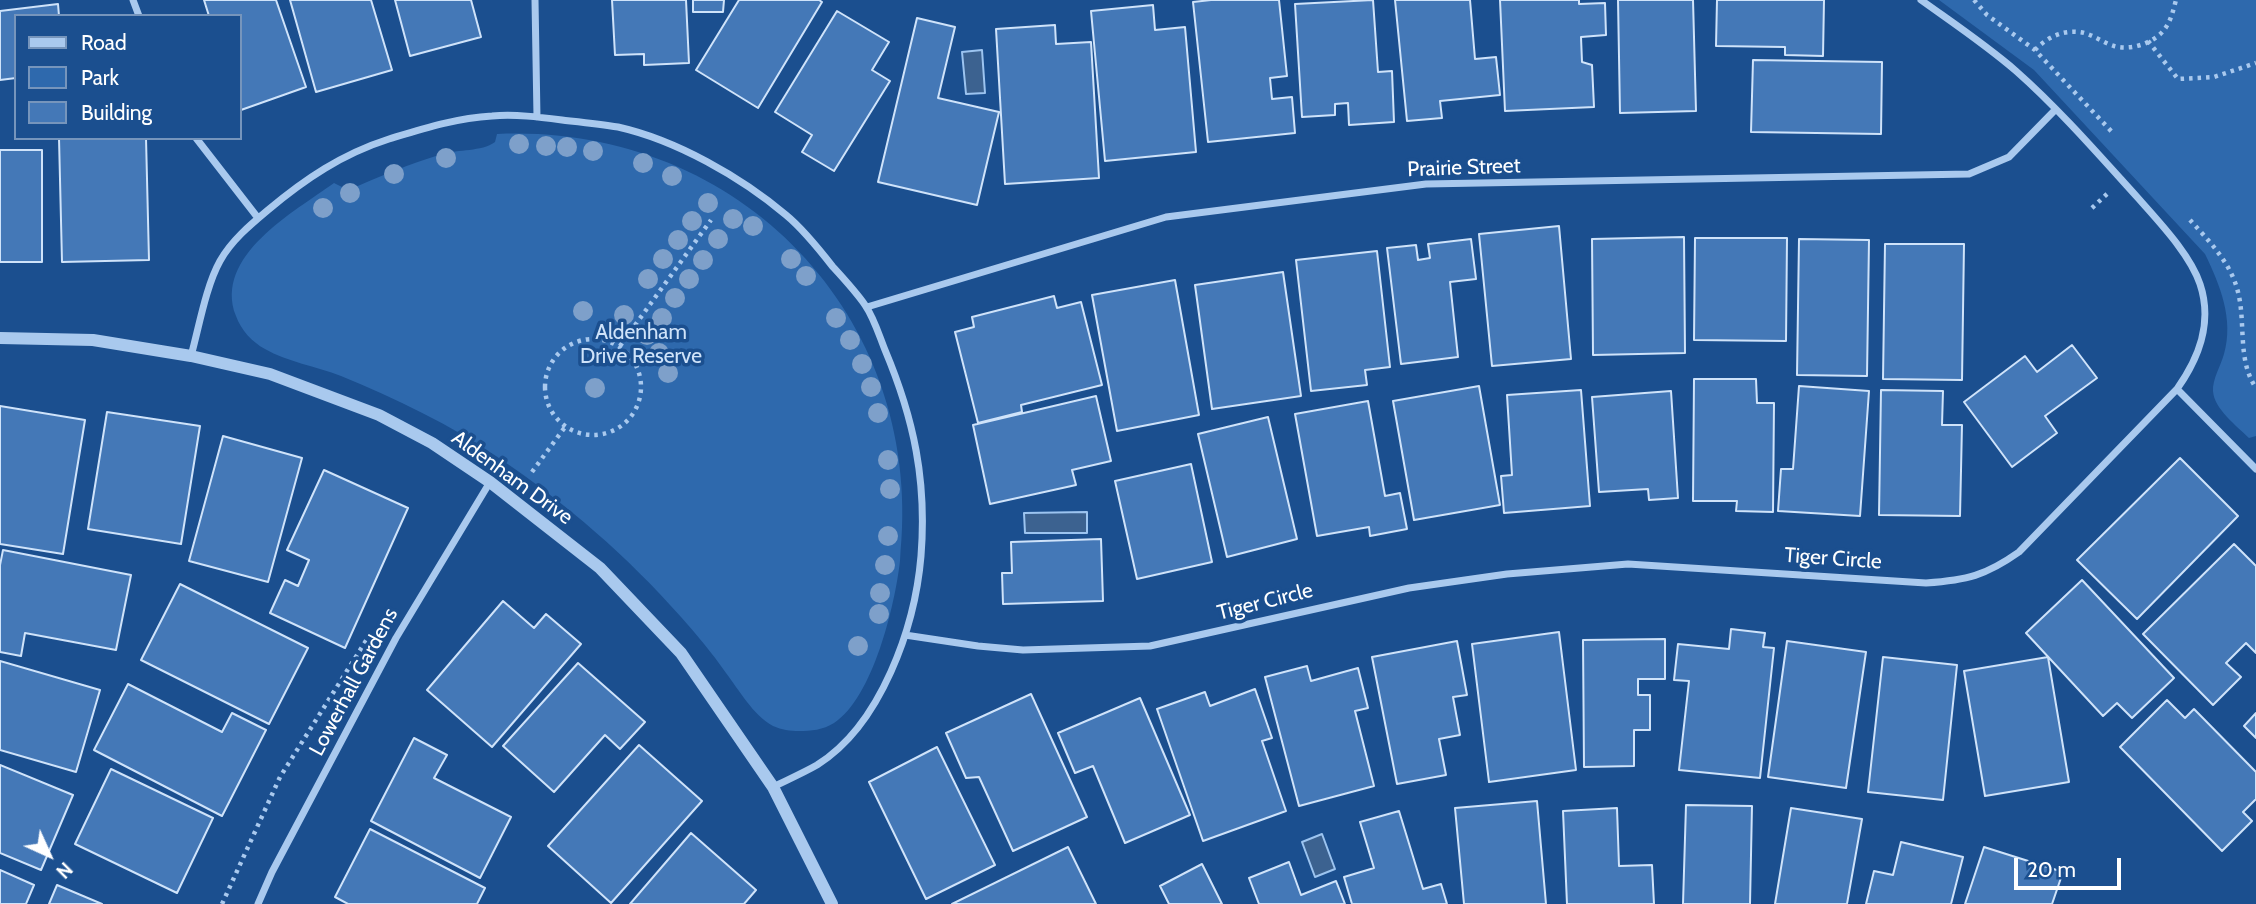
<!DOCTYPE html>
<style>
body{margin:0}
#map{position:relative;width:2256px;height:904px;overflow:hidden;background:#1b4f8f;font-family:Cabin,sans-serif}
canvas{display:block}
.legend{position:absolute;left:14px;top:14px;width:228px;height:126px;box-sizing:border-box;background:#1b4f8f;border:2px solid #7695bc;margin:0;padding:9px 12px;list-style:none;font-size:21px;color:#fff}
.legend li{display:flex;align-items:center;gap:14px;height:35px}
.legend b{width:35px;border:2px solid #7695bc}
.north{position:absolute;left:14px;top:820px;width:70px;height:70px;-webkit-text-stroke:5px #1b4f8f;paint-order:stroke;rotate:135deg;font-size:19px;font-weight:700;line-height:28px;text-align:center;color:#fff}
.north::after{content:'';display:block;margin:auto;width:24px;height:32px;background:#fff;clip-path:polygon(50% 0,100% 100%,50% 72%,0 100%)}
.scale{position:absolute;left:2014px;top:858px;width:107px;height:32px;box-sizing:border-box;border:4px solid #fff;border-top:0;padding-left:9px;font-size:21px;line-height:24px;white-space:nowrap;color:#fff;-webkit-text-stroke:5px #1b4f8f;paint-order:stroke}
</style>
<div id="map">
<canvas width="2256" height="904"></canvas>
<ul class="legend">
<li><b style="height:9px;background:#a9c9ee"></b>Road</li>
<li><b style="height:19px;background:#2e69ad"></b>Park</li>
<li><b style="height:19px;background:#4478b7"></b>Building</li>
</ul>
<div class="north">N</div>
<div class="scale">20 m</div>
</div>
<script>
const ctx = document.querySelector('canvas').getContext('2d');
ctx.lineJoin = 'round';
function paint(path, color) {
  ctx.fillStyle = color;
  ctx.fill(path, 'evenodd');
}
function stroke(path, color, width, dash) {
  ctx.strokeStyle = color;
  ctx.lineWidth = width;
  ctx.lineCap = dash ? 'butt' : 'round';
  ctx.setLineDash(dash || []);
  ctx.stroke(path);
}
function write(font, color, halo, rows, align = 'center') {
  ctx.font = font + ' Cabin,sans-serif';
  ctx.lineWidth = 7;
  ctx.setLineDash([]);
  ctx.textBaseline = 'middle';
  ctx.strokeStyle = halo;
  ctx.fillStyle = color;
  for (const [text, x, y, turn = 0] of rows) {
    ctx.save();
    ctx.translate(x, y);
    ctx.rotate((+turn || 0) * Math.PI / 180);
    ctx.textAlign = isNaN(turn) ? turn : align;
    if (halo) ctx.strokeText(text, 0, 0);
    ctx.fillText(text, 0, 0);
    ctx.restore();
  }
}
paint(new Path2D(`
 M1939 0H2256V436L2249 438C2237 426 2214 409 2213 391 2212 380 2221 365 2224 354 2234 319 2220 285 2205 254L2034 70Z
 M497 134C739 123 928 318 900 561 895 605 873 698 834 723 823 730 811 731 799 731 790 731 782 730 773 726 753 715 739 690 726 673 712 653 697 635 681 617 627 556 567 504 499 458 451 425 395 398 341 376 316 366 287 362 265 349 252 342 241 330 236 316 213 256 294 212 334 183L348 190C379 177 409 164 442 154 459 149 481 152 495 142Z`), '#2e69ad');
const water = new Path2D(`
 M982 50 985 93 966 94 962 52Z
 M1087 512V533H1025L1024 513Z
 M1322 834 1335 869 1315 877 1302 842Z`);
paint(water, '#3c6290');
stroke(water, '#9cc4f0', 2);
const building = new Path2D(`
 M204 0H276L306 87 241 110 240 16H209Z
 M290 0H371L392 70 316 92Z
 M395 0H471L481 37 410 56Z
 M612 0H686L689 63 644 65V54L615 55Z
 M693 0H724L723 12H693Z
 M739 0H819L822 2 758 108 696 70Z
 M1211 0H1279L1287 76 1270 78 1272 99 1292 97 1295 133 1208 142 1193 2Z
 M1373 0 1378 72 1392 71 1394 122 1349 125 1348 103 1335 104V115L1302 117 1295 4Z
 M1395 0H1470L1475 59 1496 57 1500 95 1440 101 1442 118 1407 121Z
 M1500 0H1579V4L1605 3 1606 35 1581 37 1582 62 1592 65 1594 107 1505 111Z
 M1618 0H1693L1696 111 1620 113Z
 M1717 0H1824L1823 56 1785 55V47L1716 46Z
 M58 4 59 16H16V78L0 80V11Z
 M1153 5 1155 30 1185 27 1196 152 1105 161 1091 11Z
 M837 11 889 42 872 70 890 81 834 171 802 152 812 135 775 112Z
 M917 18 955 27 938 98 999 112 977 205 878 182Z
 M1055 25 1056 44 1091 42 1099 178 1005 184 996 29Z
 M1753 60 1882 62 1881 134 1751 132Z
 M59 138H146L149 260 62 262Z
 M0 150H42V262H0Z
 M1559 226 1571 359 1492 366 1479 234Z
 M1684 237 1685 353 1593 355 1592 239Z
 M1695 238H1787L1786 341 1694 340Z
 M1471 239 1476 279 1450 282 1458 357 1401 364 1387 248 1416 245 1418 260 1430 258 1428 244Z
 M1799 239 1869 240 1867 376 1797 375Z
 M1885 244H1964L1962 380 1883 379Z
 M1377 251 1390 367 1365 370 1367 385 1311 391 1296 260Z
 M1283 272 1301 396 1212 409 1195 285Z
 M1175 280 1199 415 1117 431 1092 295Z
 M1054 296 1057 308 1081 302 1102 385 1021 405 1022 412 978 423 955 332 974 327 972 317Z
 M2072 345 2097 378 2045 416 2057 433 2012 467 1964 402 2025 356 2037 372Z
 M1694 379H1756L1757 403H1774L1773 512 1736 511 1737 501H1693Z
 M1479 386 1500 505 1414 520 1393 401Z
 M1799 386 1869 391 1860 516 1778 511 1781 469H1793Z
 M1581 390 1590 506 1504 513 1501 476 1512 475 1507 395Z
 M1881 390 1943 391 1942 425H1962L1960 516 1879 515Z
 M1671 391 1678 498 1649 500 1648 489 1599 492 1592 397Z
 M1096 396 1111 461 1072 470 1076 485 990 504 973 425Z
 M1368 401 1385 496 1400 493 1407 529 1370 536 1369 527 1317 536 1295 414Z
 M0 406 85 420 63 554 0 544Z
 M107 412 200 426 181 544 88 529Z
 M1268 417 1297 539 1227 557 1198 434Z
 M223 436 302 458 268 582 189 561Z
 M2180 458 2238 516 2137 619 2077 560Z
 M1191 464 1212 562 1137 579 1115 481Z
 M324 470 408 508 345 648 270 613 285 580 298 586 309 560 287 550Z
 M1101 539 1103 601 1003 604 1002 573H1012L1011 542Z
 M2234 544 2256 566V653L2246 643 2226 663 2241 677 2213 705 2143 634Z
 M3 550 131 575 116 650 25 633 21 656 0 652V565Z
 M2082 580 2174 678 2132 718 2117 703 2103 716 2026 633Z
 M180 584 308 648 269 724 141 660Z
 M503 601 534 628 546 614 581 644 492 747 427 690Z
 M1731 629 1765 633 1763 647 1774 648 1760 778 1679 770 1689 681 1674 680 1678 644 1729 649Z
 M1559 632 1576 770 1489 782 1472 644Z
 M1665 639V679H1638V695H1650V730H1634V766L1584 767 1583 640Z
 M1457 641 1467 695 1453 697 1460 735 1439 739 1446 775 1397 784 1372 657Z
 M1787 641 1866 652 1846 788 1768 777Z
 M1883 657 1957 665 1943 800 1868 792Z
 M2048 657 2069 782 1985 796 1964 671Z
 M0 661 100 690 76 772 0 750Z
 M578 663 645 722 620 749 605 735 554 792 503 746Z
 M1307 666 1311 681 1358 668 1368 708 1355 711 1374 786 1299 806 1265 677Z
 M128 684 222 732 232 713 266 730 222 816 94 750Z
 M1255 689 1272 738 1262 741 1286 811 1203 841 1157 709 1205 692 1210 706Z
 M1031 694 1087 817 1013 851 979 777 966 778 946 733Z
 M1140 698 1190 815 1125 843 1093 766 1075 773 1058 733Z
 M2167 700 2185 718 2194 709 2256 772V799L2243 812 2252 821 2222 851 2120 747Z
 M2256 713V738L2244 726Z
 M414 738 447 755 434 778 511 817 480 878 371 821Z
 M639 745 702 801 611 903 548 846Z
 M937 747 995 865 926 899 869 782Z
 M0 765 73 795 41 870 0 853Z
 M111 769 213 818 177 893 75 844Z
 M1537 801 1546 904H1464L1455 808Z
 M1686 805 1752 806 1750 904H1683Z
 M1617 808 1619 866 1652 865 1654 904H1567L1563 811Z
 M1791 808 1862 819 1847 904H1775Z
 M1399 811 1423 889 1441 884 1447 904H1352L1344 877 1374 868 1360 822Z
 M370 829 485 888 477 904H348L335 897Z
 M691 833 756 890 744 904H630Z
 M1901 842 1963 857 1951 904H1866L1874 871 1893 875Z
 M1068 847 1096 904H952Z
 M1984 847 2063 872 2052 904H1965Z
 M1289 862 1301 895 1336 881 1345 904H1259L1249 878Z
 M1202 864 1222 904H1169L1160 886Z
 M0 870 34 885 26 904H0Z
 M57 885 102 904H49Z`);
paint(building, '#4478b7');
stroke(building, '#cfe3fa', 2);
stroke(new Path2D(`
 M1974 0 1987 15 2035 50 2112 132
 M2148 41 2178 79 2214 77 2256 63
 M2035 50C2046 38 2062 30 2079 32 2091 33 2103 43 2114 46 2130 51 2154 43 2164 30 2171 21 2173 11 2176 0
 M2092 208 2107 194
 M2190 220C2209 241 2231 263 2238 292 2246 323 2237 360 2256 388
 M545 387a48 48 0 1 1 96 0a48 48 0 1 1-96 0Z
 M620 346 711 220
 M532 472 565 427
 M222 904 280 777 369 636`), '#a9c9ee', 4.5, [3.5, 5]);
stroke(new Path2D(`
 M133 0 139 16
 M535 0 537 117
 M196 138 258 218
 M867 307 1166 217 1426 184 1969 174 2009 157 2055 110
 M191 356C199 327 206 286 220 261 231 241 250 225 268 210 305 179 342 154 389 139 422 129 456 118 492 116 515 114 539 117 562 120 580 122 600 124 618 127 676 140 741 177 786 215 803 229 819 249 833 267 844 279 856 292 865 305 874 318 879 335 885 350 914 419 927 481 921 556 915 627 881 725 817 765 803 773 787 780 773 787
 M2177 389 2256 469
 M905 635 978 646 1023 650 1150 646 1409 588 1507 574 1628 564 1926 583C1967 580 1985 576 2019 552L2177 389C2199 358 2213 323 2200 284 2190 254 2159 222 2138 198 2099 155 2059 109 2016 71 1986 45 1953 23 1921 0
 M258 904 272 872 396 638 490 482`), '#a9c9ee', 7);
stroke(new Path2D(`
 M0 338 93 340 191 356 270 374 379 415 432 443 490 482 600 568 681 653 773 787 832 904`), '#a9c9ee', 12);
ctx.fillStyle = '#7ea0ca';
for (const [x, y] of [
 [519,144],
 [546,146],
 [567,147],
 [593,151],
 [446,158],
 [643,163],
 [394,174],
 [672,176],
 [350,193],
 [708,203],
 [323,208],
 [733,219],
 [692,221],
 [753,226],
 [718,239],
 [678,240],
 [663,259],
 [791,259],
 [703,260],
 [806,276],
 [648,279],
 [689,279],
 [675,298],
 [583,311],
 [624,315],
 [662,318],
 [836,318],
 [647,335],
 [850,340],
 [659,353],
 [862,364],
 [668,373],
 [871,387],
 [595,388],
 [878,413],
 [888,460],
 [890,489],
 [888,536],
 [885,565],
 [880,593],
 [879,614],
 [858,646]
]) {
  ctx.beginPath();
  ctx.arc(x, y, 10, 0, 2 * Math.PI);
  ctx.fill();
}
write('21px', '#fff', '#1b4f8f', [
 ["Prairie Street",1464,168,-2],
 ["Aldenham Drive",512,478,36],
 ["Tiger Circle",1833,559,4],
 ["Tiger Circle",1265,602,-14],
 ["Lowerhall Gardens",354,682,-62]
]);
write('21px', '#cfe3fa', '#1b4f8f', [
 ["Aldenham",641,333],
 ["Drive Reserve",641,357]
]);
</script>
